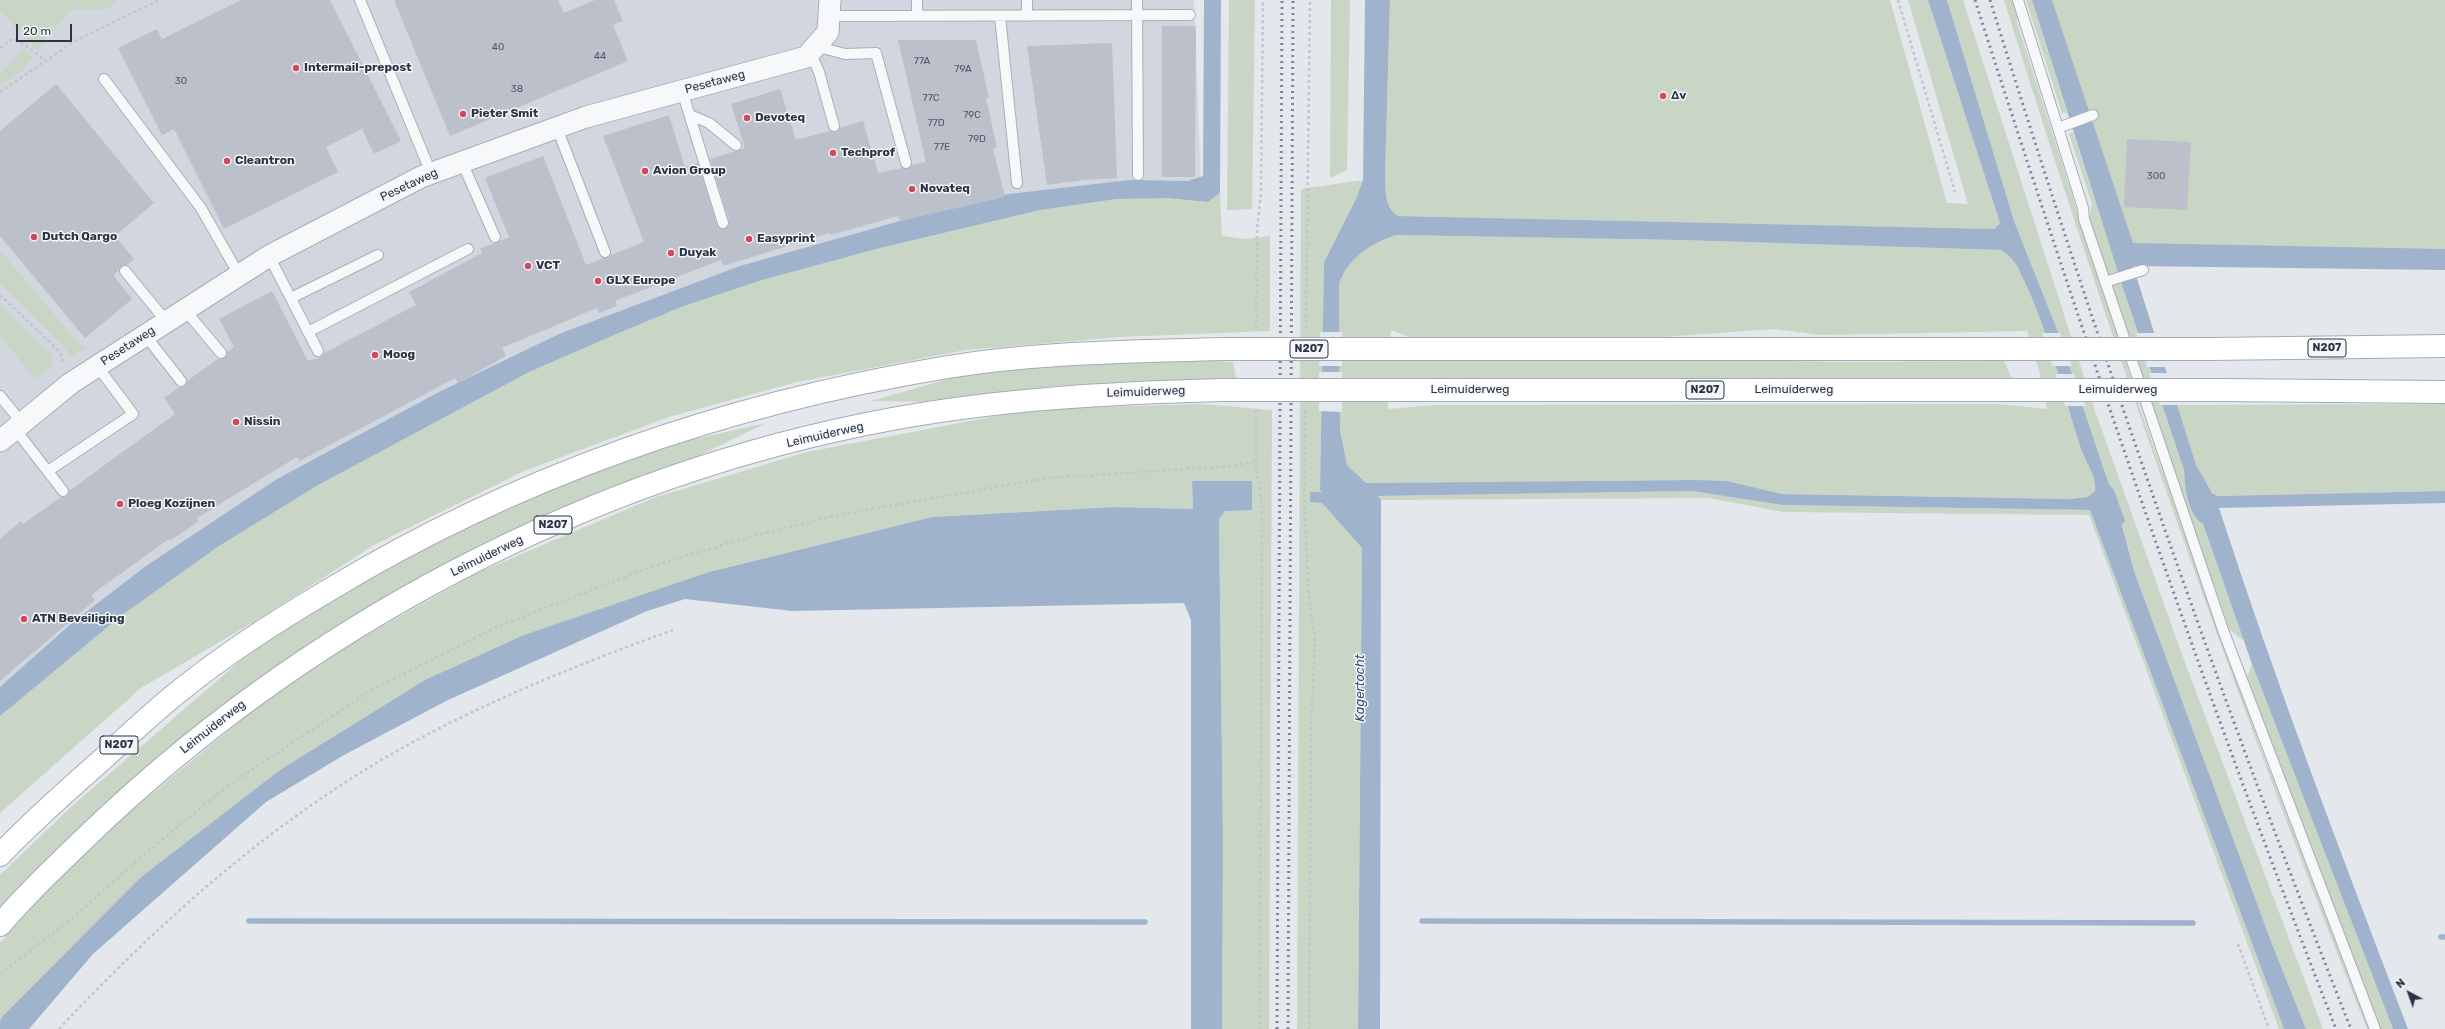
<!DOCTYPE html>
<meta charset="utf-8">
<style>
body{margin:0}
#map{position:relative;width:2445px;height:1029px;overflow:hidden;background:#e4e7ec;font-family:Rubik,sans-serif}
canvas{display:block}
.north{position:absolute;left:2389px;top:973px;width:40px;height:40px;-webkit-text-stroke:3px #f4f6f9;paint-order:stroke;rotate:319deg;font-size:11px;font-weight:700;line-height:16px;text-align:center;color:#2b3445}
.north::after{content:'';display:block;margin:auto;width:14px;height:18px;background:#2b3445;clip-path:polygon(50% 0,100% 100%,50% 72%,0 100%)}
.scale{position:absolute;left:16px;top:24px;width:56px;height:18px;box-sizing:border-box;border:2px solid #2b3445;border-top:0;padding-left:5px;font-size:12px;line-height:14px;white-space:nowrap;color:#2b3445;-webkit-text-stroke:3px #f4f6f9;paint-order:stroke}
</style>
<div id="map">
<canvas width="2445" height="1029"></canvas>
<div class="north">N</div>
<div class="scale">20 m</div>
</div>
<script>
const ctx = document.querySelector('canvas').getContext('2d');
ctx.lineJoin = 'round';
function paint(path, color) {
  ctx.fillStyle = color;
  ctx.fill(path, 'evenodd');
}
function stroke(path, color, width, dash) {
  ctx.strokeStyle = color;
  ctx.lineWidth = width;
  ctx.lineCap = dash ? 'butt' : 'round';
  ctx.setLineDash(dash || []);
  ctx.stroke(path);
}
function write(font, color, halo, rows, align = 'center') {
  ctx.font = font + ' Rubik,sans-serif';
  ctx.lineWidth = 3;
  ctx.setLineDash([]);
  ctx.textBaseline = 'middle';
  ctx.strokeStyle = halo;
  ctx.fillStyle = color;
  for (const [text, x, y, turn = 0] of rows) {
    ctx.save();
    ctx.translate(x, y);
    ctx.rotate((+turn || 0) * Math.PI / 180);
    ctx.textAlign = isNaN(turn) ? turn : align;
    if (halo) ctx.strokeText(text, 0, 0);
    ctx.fillText(text, 0, 0);
    ctx.restore();
  }
}
paint(new Path2D(`
 M0 0H1194L1202 211 683 325 0 745Z`), '#d2d6de');
paint(new Path2D(`
 M0 0H116L108 9 71 10 37 50 0 11Z
 M1229 0H1255L1252 209 1227 210Z
 M1331 0H1350L1347 170 1330 178Z
 M1390 0H1890L1947 203 1968 204 1908 0H1928L2000 223 1994 229H1985L1398 216C1384 207 1386 191 1385 176Z
 M1947 0H1963L2095 411 2183 657 2323 1029H2306L2272 944 2134 571 2114 490 2109 484 2103 467 2058 332 2014 221Z
 M2004 0H2014L2017 12V22L2141 411 2262 751 2370 1029H2367C2233 691 2112 348 2004 0Z
 M2026 0H2032L2067 113H2062Z
 M2049 0H2445V255L2126 245Z
 M24 49 32 57 23 70 0 86V74Z
 M2073 132 2118 272 2107 275 2089 218 2092 204 2069 134Z
 M1363 180 1356 199 1324 262 1320 490 1322 492 1310 493V502L1322 503 1362 548 1358 1029H1297L1301 189Z
 M1220 193 1222 236 1246 239 1270 236V331L1120 337 966 350 797 382 669 417 524 471 374 545 259 619 141 688 0 813V716L122 615 219 546 318 485 529 372 614 335 681 307 762 280 880 248 1040 210 1116 199 1168 198 1208 202Z
 M1397 235 1680 240 2001 250C2009 255 2015 261 2019 270 2047 325 2062 390 2081 449 2086 462 2097 478 2095 491L2088 497 2069 499 1782 494 1693 480 1366 483 1347 465 1340 430 1339 284C1345 260 1374 241 1397 235ZM1774 329 1821 335 2027 331 2039 370 2047 409 1997 404 1436 405 1388 409 1389 378 1517 380 2013 381 2004 361 1842 362 1667 359 1389 361 1391 330 1409 337 1649 338Z
 M0 250 75 339 85 348 71 357 65 348 0 283Z
 M2121 282 2184 470C2185 487 2187 514 2203 524L2244 641 2229 629 2111 286Z
 M0 304 52 355 53 366 35 379 0 336Z
 M1156 358 1233 362 1236 378 1054 386 942 402 871 401 966 374 1053 364Z
 M1201 404 1272 410 1269 1029H1222L1223 843 1219 519 1221 513 1229 510 1252 481H1192L1193 509 1114 507 932 517 709 572 280 770 141 877 0 1021V943L37 899 114 825 263 702 361 638 479 572 656 497 807 452 1033 409Z
 M2445 404V491L2218 496C2196 485 2184 428 2177 405Z
 M766 423 308 647 0 913V875L71 807 240 661 288 626 381 571 518 501 659 447Z
 M1692 491 1782 505 2090 510 2284 1029H2279L2089 515 1783 512 1708 498 1381 500 1378 496Z
 M2252 664 2393 1029H2381L2247 678Z`), '#c9d6c5');
paint(new Path2D(`
 M1204 0H1221L1220 193 1208 202 1168 198 1116 199 1040 210 880 248 762 280 681 307 614 335 529 372 318 485 219 546 122 615 0 716V687L73 622 146 566 277 479 439 392 559 334 740 266 907 219 1009 194 1130 180 1188 181 1203 176Z
 M1365 0H1390L1385 176C1386 191 1384 207 1398 216L1994 229 2000 223 1928 0H1947L2014 221 2058 332 2103 467 2109 484 2114 490 2125 521 2122 525 2134 571 2272 944 2306 1029H2284L2090 510 1782 505 1692 491 1378 496 1381 500 1380 1029H1358L1362 548 1322 503 1310 502V492H1322L1320 490 1324 262 1356 199 1363 180ZM1397 235 1680 240 2001 250C2009 255 2015 261 2019 270 2047 325 2062 390 2081 449 2086 462 2097 478 2095 491L2088 497 2069 499 1782 494 1726 481 1693 480 1366 483 1347 465 1340 430 1339 285C1345 260 1374 241 1397 235Z
 M2032 0H2052L2133 243 2445 249V270L2133 266 2196 465 2212 493 2218 496 2445 491V503L2219 508C2276 684 2342 856 2408 1029H2393L2252 664 2203 524C2187 514 2185 487 2184 470L2121 282Z
 M1192 481H1252V510L1225 511 1219 519 1223 843 1222 1029H1191V620L1184 603 792 611 685 599 647 611 448 700 344 755 266 802 93 954 29 1029H0V1021L2 1017 141 877 280 770 425 680 524 635 709 572 932 517 1114 507 1193 509Z`), '#9fb4cc');
paint(new Path2D(`
 M1320 332H1342V366H1319Z
 M2042 333H2060L2072 366H2052Z
 M2136 333H2156L2167 367H2147Z
 M1319 372H1342V412L1319 411Z
 M2149 373H2169L2179 405H2160Z
 M2055 374H2074L2086 406H2065Z`), '#e4e7ec');
stroke(new Path2D(`
 M249 921 1145 922
 M1422 921 2193 923
 M2441 937H2445`), '#9fb4cc', 5.5);
paint(new Path2D(`
 M241 0H330L401 141 374 154 362 129 326 147 338 172 224 229 174 129 162 135 118 48 157 29 162 39Z
 M394 0H558L564 13 595 0H614L623 21 613 25 628 61 450 136Z
 M1162 26H1196L1195 177H1162Z
 M898 40H976L989 98H986L997 148 993 149 1005 197 900 221 898 216 831 235 830 233 723 266 721 260 615 301 617 306 599 313 597 308 502 348 506 356 458 383 455 378 300 461 297 457 197 518 199 521 170 541 169 539 91 595 95 600 0 681V539L21 521 23 524 61 497 67 496 69 491 175 414 164 398 179 387 185 386 187 381 218 359 225 358 227 352 234 347 219 319 272 291 308 361 321 357 324 353 416 305 409 292 482 253 480 249 509 237 485 178 543 156 586 265 644 242 603 136 669 115 685 167 698 163 717 225 721 229H725L729 221 710 159 745 148 731 104 780 89 796 140 829 131 836 132 840 128 863 121 878 173 902 168 907 169 912 165 926 162Z
 M1112 43 1117 178 1084 180 1047 185 1027 46Z
 M56 84 154 203 115 236 134 259 127 265 121 266 114 276 132 299 85 338 0 236V131Z
 M2127 139 2191 142 2187 210 2124 207Z`), '#bbc0ca');
const service = new Path2D(`
 M360 0 431 173
 M1137 0 1138 175
 M2018 0 2083 208 2084 219 2223 630 2375 1029
 M829 16 1190 15
 M917 16V0
 M1000 16 1017 183
 M1027 16V0
 M815 46 845 54 876 53 906 163
 M810 52 819 72 834 126
 M104 79 201 208 239 275
 M682 91 723 223
 M690 115 709 123 736 145
 M557 128 605 252
 M2058 128 2093 115
 M462 162 495 237
 M269 256 318 351
 M125 271 166 321
 M2105 282 2143 270
 M291 298 378 255
 M185 310 221 353
 M308 332 468 249
 M145 335 181 381
 M0 396 22 423
 M15 429 63 491
 M48 471 133 414 97 366`);
const minor = new Path2D(`
 M0 441 71 383 269 256 421 177 586 117 806 57 828 32 830 0`);
const primary = new Path2D(`
 M1396 349H1994
 M2210 349 2445 346
 M1396 390H2013
 M2218 390 2445 392
 M0 855C33 820 69 789 105 757 130 734 155 710 182 689 228 652 278 620 329 590 519 475 729 403 948 367 1039 352 1130 352 1221 349
 M0 925C25 895 54 868 82 841 302 627 589 475 892 419 1001 399 1111 393 1222 390`);
stroke(service, '#a9aeb7', 12);
stroke(minor, '#a9aeb7', 23);
stroke(primary, '#a3abb8', 24);
stroke(new Path2D(`
 M1898 0 1955 192
 M0 48 12 39 25 45 46 61
 M0 92 75 41 159 0
 M0 295 60 352 64 364
 M1256 329 1257 230 1261 192 1263 0
 M1306 329 1310 0
 M1256 410V472L1260 486 1262 507 1260 1029
 M1305 410 1304 501 1309 597 1315 640 1311 730 1309 1029
 M2238 944 2269 1029
 M0 974 75 916 146 853 225 788 370 691 496 627 656 565 749 537 833 516 1047 478 1233 466 1256 461
 M59 1029C164 917 280 814 415 741 499 696 587 661 676 629`), '#c2c5cb', 2.5, [3, 3]);
stroke(service, '#f7f8fa', 10);
stroke(minor, '#f7f8fa', 21);
stroke(primary, '#fff', 22);
stroke(new Path2D(`
 M1975 0C2086 347 2203 690 2336 1029
 M1990 0C2098 347 2217 691 2351 1029
 M1277 1029 1282 0
 M1288 1029 1293 0`), '#7d8696', 3, [2, 4]);
const primaryBridge = new Path2D(`
 M1221 349H1396
 M1994 349H2210
 M1222 390H1396
 M2013 390H2218`);
stroke(primaryBridge, '#a3abb8', 24, []);
stroke(primaryBridge, '#fff', 22);
for (const [x, y, r, color] of [
 [296,68,4,"#d1495b"],
 [1663,96,4,"#d1495b"],
 [463,114,4,"#d1495b"],
 [747,118,4,"#d1495b"],
 [833,153,4,"#d1495b"],
 [227,161,4,"#d1495b"],
 [645,171,4,"#d1495b"],
 [912,189,4,"#d1495b"],
 [34,237,4,"#d1495b"],
 [749,239,4,"#d1495b"],
 [671,253,4,"#d1495b"],
 [528,266,4,"#d1495b"],
 [598,281,4,"#d1495b"],
 [375,355,4,"#d1495b"],
 [236,422,4,"#d1495b"],
 [120,504,4,"#d1495b"],
 [24,619,4,"#d1495b"]
]) {
  const dot = new Path2D();
  dot.arc(x, y, r, 0, 2 * Math.PI);
  ctx.fillStyle = color;
  ctx.fill(dot);
  stroke(dot, '#f4f6f9', 1.5);
}
write('10px', '#4f5766', null, [
 ["40",498,47],
 ["44",600,56],
 ["77A",922,61],
 ["79A",963,69],
 ["30",181,81],
 ["38",517,89],
 ["77C",931,98],
 ["79C",972,115],
 ["77D",936,123],
 ["79D",977,139],
 ["77E",942,147],
 ["300",2156,176]
]);
for (const [x, y, w] of [
 [2327,348,38],
 [1309,349,38],
 [1705,390,38],
 [553,525,38],
 [119,745,38]
]) {
  const box = new Path2D();
  box.roundRect(x - w / 2, y - 9, w, 18, 3);
  ctx.fillStyle = '#f4f6f9';
  ctx.fill(box);
  stroke(box, '#2b3445', 1);
}
write('bold 11px', '#2b3445', null, [
 ["N207",2327,348],
 ["N207",1309,349],
 ["N207",1705,390],
 ["N207",553,525],
 ["N207",119,745]
]);
write('bold 12px', '#2b3445', '#f4f6f9', [
 ["Intermail-prepost",304,68],
 ["∆v",1671,96],
 ["Pieter Smit",471,114],
 ["Devoteq",755,118],
 ["Techprof",841,153],
 ["Cleantron",235,161],
 ["Avion Group",653,171],
 ["Novateq",920,189],
 ["Dutch Qargo",42,237],
 ["Easyprint",757,239],
 ["Duyak",679,253],
 ["VCT",536,266],
 ["GLX Europe",606,281],
 ["Moog",383,355],
 ["Nissin",244,422],
 ["Ploeg Kozijnen",128,504],
 ["ATN Beveiliging",32,619]
], 'left');
write('12px', '#2b3445', '#f4f6f9', [
 ["Pesetaweg",715,82,-15],
 ["Pesetaweg",409,185,-25],
 ["Pesetaweg",128,346,-33],
 ["Leimuiderweg",1470,390],
 ["Leimuiderweg",1794,390],
 ["Leimuiderweg",2118,390],
 ["Leimuiderweg",1146,392,-2],
 ["Leimuiderweg",825,435,-13],
 ["Leimuiderweg",487,556,-26],
 ["Leimuiderweg",213,727,-38]
]);
write('italic 13px', '#34527a', '#f4f6f9', [
 ["Kagertocht",1360,688,-90]
]);
</script>
